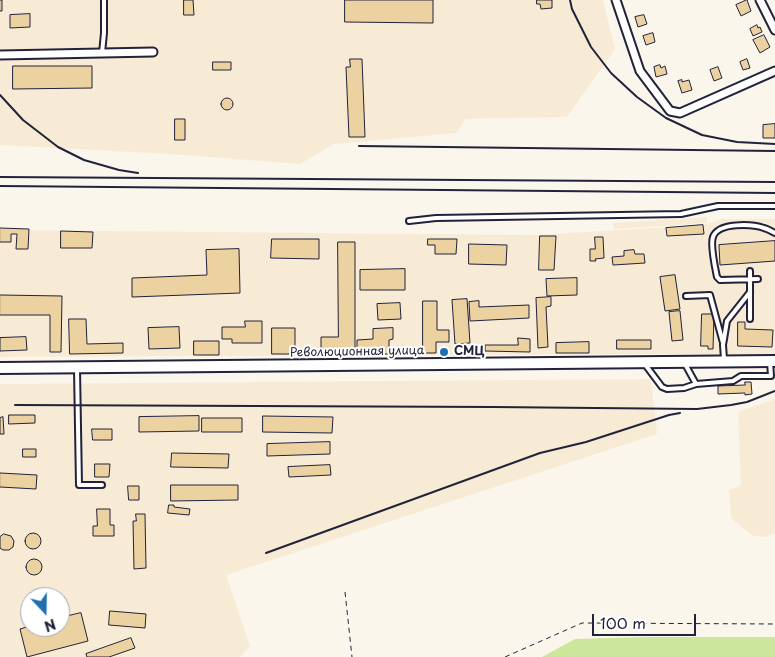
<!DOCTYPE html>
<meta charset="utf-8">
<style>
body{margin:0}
#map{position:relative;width:775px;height:657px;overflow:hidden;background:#fbf6ec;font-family:"Playpen Sans",sans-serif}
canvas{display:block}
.north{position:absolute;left:20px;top:587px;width:50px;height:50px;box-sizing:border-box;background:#fff;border:1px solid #a7a7b1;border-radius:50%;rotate:159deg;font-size:14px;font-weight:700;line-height:20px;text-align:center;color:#22223b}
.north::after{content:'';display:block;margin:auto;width:18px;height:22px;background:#1f6fb2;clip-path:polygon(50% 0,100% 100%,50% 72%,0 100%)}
.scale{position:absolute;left:592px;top:614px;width:104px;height:22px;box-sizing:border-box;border:2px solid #22223b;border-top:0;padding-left:6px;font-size:15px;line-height:18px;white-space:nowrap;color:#22223b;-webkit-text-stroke:4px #fff;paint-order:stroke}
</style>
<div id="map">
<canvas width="775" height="657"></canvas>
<div class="north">N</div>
<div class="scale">100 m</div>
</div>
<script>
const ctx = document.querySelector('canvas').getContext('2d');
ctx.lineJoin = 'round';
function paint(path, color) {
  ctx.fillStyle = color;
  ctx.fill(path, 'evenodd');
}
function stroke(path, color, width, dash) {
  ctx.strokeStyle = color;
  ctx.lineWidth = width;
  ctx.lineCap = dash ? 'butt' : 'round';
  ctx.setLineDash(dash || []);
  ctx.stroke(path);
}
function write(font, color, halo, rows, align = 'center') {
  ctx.font = font + ' "Playpen Sans",sans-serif';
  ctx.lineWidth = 4;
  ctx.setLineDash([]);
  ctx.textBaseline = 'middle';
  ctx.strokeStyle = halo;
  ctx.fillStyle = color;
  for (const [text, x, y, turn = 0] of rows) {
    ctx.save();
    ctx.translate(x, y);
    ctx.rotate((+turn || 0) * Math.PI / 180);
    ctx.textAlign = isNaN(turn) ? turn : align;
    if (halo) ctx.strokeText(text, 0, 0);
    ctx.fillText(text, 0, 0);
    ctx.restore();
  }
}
paint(new Path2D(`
 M0 0H603L615 49 567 117 465 119 457 133 334 144 300 164 170 154 0 145Z
 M707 217V223L614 229 613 223Z
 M723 219H775V354L771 356 670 354 0 357V230L535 235 703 225Z
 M651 379 657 434 226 575 250 646 240 657H0V384ZM30 597H60V627H30Z
 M775 399V533L766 537 753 536 731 518 729 490 741 485 738 412Z`), '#f7ebd6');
paint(new Path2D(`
 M645 637H775V657H542L575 639Z`), '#cce69c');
const building = new Path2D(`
 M0 0H2V11H0Z
 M184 0H193L194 15H184Z
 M345 0H433V23L345 22Z
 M537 0H552V8L541 9 540 4H537Z
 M747 0 751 11 741 16 736 5Z
 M30 14V27L10 28V15Z
 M644 15 647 24 638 27 635 17Z
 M757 25 758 28 760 27 762 32 753 36 750 29Z
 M653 33 655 42 646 45 643 36Z
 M764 35 770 47 760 53 753 40Z
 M350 59H362L365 137H349L346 67H350Z
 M747 59 750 68 743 70 740 62Z
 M213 62H231V70H213Z
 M660 65 661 68 665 66 667 74 656 77 654 67Z
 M13 66H92V88L13 89Z
 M718 67 722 78 714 81 710 70Z
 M682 80V82L689 80 692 90 682 93 678 81Z
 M221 104a6 6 0 1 1 12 0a6 6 0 1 1-12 0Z
 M175 119H185V140H175Z
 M775 124V138H763V125Z
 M703 225 704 234 667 236 666 228Z
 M0 228 29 229 28 249H16L17 234H11V242H0Z
 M61 231 93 232 92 248H61Z
 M540 236H556L554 270H539Z
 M595 237H603L604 258 595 259 596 261H590V249H595Z
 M272 239H319V259L271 258Z
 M428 239H457L456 254H435V245H428Z
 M775 241V261L720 265 719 245Z
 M338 242H355V353L321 354V337H338Z
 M469 244 507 245 506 265 469 264Z
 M239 249 240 293 132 297V278L207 275 206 250Z
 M634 250 635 254H644L645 263 613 265 612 257 624 256V251Z
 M405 269V290H360V270Z
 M675 275 680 309 665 311 660 277Z
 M577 278V295L547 296 546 279Z
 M0 295 62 296 61 352H50V315H0Z
 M551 297V306L546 307 548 347 538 348 536 298Z
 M467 299 470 343 455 344 452 300Z
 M423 301H437V330H449V342H436V353H423Z
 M479 301V307L529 305V318L470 321 469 302Z
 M400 303 401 319 378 320 377 304Z
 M680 311 683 340 672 341 669 312Z
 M702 314H714L713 349H708V346H701Z
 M69 319H86L87 344 123 343V353L70 354Z
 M245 321H262V343H232V339H222V327H245Z
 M738 322H745V329L773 330 772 347 738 346Z
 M179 327 180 348 149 349 148 328Z
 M272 328H295V354H272Z
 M393 328V339L389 340V354H357V340L373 339V329Z
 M26 337 27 350 0 351V338Z
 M518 338 530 339V352L485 351V345H518Z
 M617 340H651V349H617Z
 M194 341H219V355H194Z
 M589 342V353H556V343Z
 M745 382H751L752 394 745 395V393L718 394V386L745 385Z
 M9 415H35V423L9 424Z
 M199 416V431L139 432V417Z
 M263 416 333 417 332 433 263 432Z
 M3 417 4 434H0V418Z
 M202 418H242V432H202Z
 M92 429H112V440H93Z
 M330 442V454L267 456V444Z
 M23 449H36V457H23Z
 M172 453 229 454 228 468 171 467Z
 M95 464H110L109 477H95Z
 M330 465 331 475 289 477 288 467Z
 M0 473 37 475 36 489 0 487Z
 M171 485H238V500L171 501Z
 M128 486H139V500H129Z
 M169 505H174V507L190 509 189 515 168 513Z
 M97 509H110V525H114V536H93V526H97Z
 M136 514H145L146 568 134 569 133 521H136Z
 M25 541a8 8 0 1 1 16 0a8 8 0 1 1-16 0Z
 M4 534 11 536 14 541 13 547 9 550H3L0 548V537Z
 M26 567a8 8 0 1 1 16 0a8 8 0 1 1-16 0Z
 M110 611 146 614 145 628 109 625Z
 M81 613 88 641 27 657 20 629 30 626 60 627V618Z
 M131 638 135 648 109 657H87L86 654Z`);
paint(building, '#edd2a1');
stroke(building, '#22223b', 1);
const lane = new Path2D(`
 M102 53 104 33V0
 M409 221 436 218 681 214 718 206H775
 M750 271V319
 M758 279 720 280 717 277C715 267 710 245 713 237 718 222 752 224 764 228 768 229 771 231 775 233
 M686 296 710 295 723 343
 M724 359 723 345 727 321 750 292
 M644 363 662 387 667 389 684 388 696 384 733 381 741 376H771L770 362
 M685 364 696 384
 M77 369 79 485H102`);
const street = new Path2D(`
 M616 0 640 71 670 111 680 113 775 71
 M760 0 775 30
 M0 55 153 52`);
const secondary = new Path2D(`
 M0 368 775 361`);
stroke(lane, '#22223b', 8);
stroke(street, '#22223b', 11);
stroke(secondary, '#22223b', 14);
stroke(new Path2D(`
 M345 592 352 657
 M505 657 582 623 775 624`), '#22223b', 1, [5, 4]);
stroke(lane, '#fff', 4);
stroke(street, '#fff', 7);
stroke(secondary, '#fff', 10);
stroke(new Path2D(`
 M570 0 572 9 591 47 611 73 637 97 666 118 702 135 737 142 775 144
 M0 95 23 120 58 147 84 160 119 170 138 173
 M359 146 775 151
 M0 177 775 182
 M0 186 775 193
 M15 405 493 407 697 409 731 405 747 402 775 391
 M266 553 540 453 586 442 669 415 680 413`), '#22223b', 2);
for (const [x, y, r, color] of [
 [444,352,5,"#1f6fb2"]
]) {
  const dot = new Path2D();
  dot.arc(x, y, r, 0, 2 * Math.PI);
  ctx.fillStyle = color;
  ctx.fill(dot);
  stroke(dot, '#fff', 2);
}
write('12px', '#22223b', '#fff', [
 ["Революционная улица",357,352,-1]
]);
write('bold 12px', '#22223b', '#fff', [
 ["СМЦ",454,352]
], 'left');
</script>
